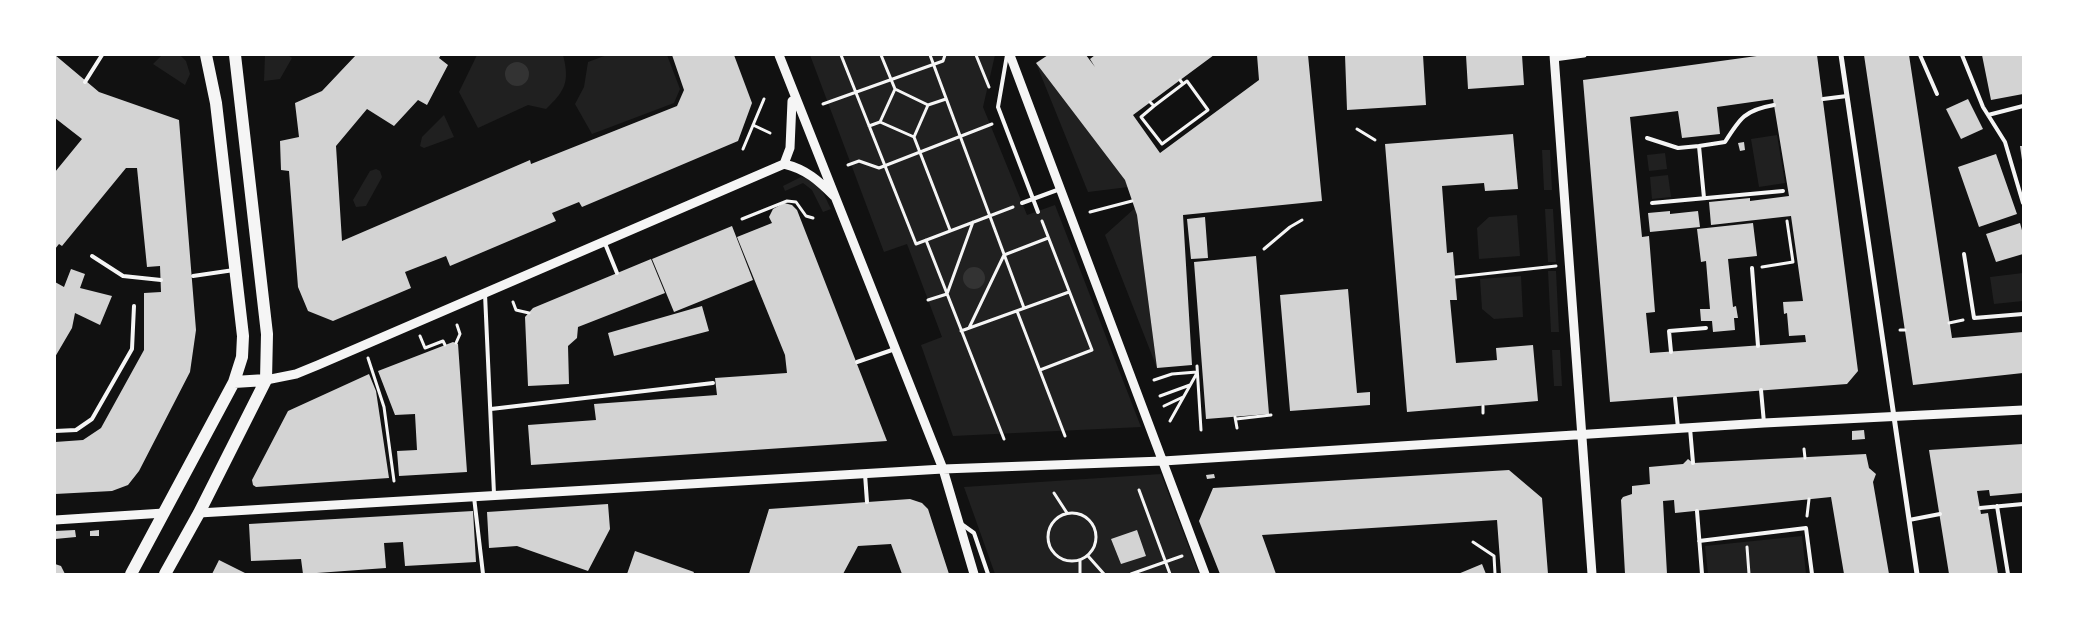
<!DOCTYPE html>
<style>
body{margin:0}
#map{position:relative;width:2078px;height:629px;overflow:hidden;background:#111;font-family:Roboto,sans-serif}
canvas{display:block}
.frame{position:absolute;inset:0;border:56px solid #fff;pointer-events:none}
</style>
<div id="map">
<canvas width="2078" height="629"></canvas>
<div class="frame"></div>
</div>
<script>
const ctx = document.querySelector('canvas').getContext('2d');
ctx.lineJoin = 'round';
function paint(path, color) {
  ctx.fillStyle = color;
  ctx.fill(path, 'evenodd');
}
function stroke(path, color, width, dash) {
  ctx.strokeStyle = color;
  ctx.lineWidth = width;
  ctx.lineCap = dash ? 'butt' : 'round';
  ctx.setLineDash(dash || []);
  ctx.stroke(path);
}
paint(new Path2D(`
 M162 55H180L186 61 190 74 185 85 153 64Z
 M265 55H288L292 58 280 79 264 81Z
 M477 55H563C570 82 565 91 546 109L528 105 478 128 459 92Z
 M607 55H667L680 89 674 103 592 134 575 104 584 87 588 62Z
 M810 55H995L983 107 1027 215 1055 205 1141 427 953 436 921 345 942 337 907 244 884 252Z
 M1036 63 1125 180 1128 187 1088 192Z
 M444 115 454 137 424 148 420 146 422 137Z
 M1777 135 1785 183 1759 187 1751 139Z
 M1542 150H1550L1552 190H1544Z
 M1665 153 1667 169 1649 171 1647 155Z
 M376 169 380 171 382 177 366 206 356 207 353 200 370 171Z
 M1668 175 1671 197 1652 199 1650 177Z
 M801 177C820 180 823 193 831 209L823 212 812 190 803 183 785 191 783 186Z
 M1135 208 1137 215 1157 368 1105 235Z
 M1545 209H1553L1556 262H1548Z
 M1517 215 1520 256 1479 259 1477 228 1489 217Z
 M1548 271H1556L1559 332H1551Z
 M2023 273V301L1994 304 1990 277Z
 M1521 276 1523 317 1494 319 1482 309 1480 279Z
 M1552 350H1560L1562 386H1554Z
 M1161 474 1199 574H995L964 487Z
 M1802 536 1806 574H1708L1705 546Z`), '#202020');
paint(new Path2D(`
 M505 74a12 12 0 1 1 24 0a12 12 0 1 1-24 0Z
 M963 278a11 11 0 1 1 22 0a11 11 0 1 1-22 0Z`), '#333');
paint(new Path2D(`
 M55 55 99 92 179 120 196 330 190 372 139 471 128 485 112 491 55 494V442L83 440 101 428 144 350V293L161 292 160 266 147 267 137 168H126L62 246 59 244 55 249V172L82 139 55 118Z
 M356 55H441L439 58 448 65 427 105 418 100 394 126 367 109 336 146 342 241 530 160 531 164 677 106 684 90 672 55H734L752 103 738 141 582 207 579 202 552 213 556 221 450 266 446 256 405 272 411 288 333 321 308 311 298 287 289 171 281 170 280 141 299 137 295 103 322 91Z
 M1048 55H1086L1095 67 1090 59 1095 55H1214L1133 115 1160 153 1259 80 1257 55H1308L1322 201 1183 215 1192 365 1157 368 1137 215 1125 180 1036 63Z
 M1345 55H1423L1426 105 1347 110Z
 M1466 55H1522L1524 85 1468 89Z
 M1764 55H1817L1858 371 1847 384 1610 402 1583 80ZM1773 99 1789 196 1750 201V198L1709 202 1711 225 1791 216 1803 301 1783 302 1784 314 1787 313 1789 336 1805 335 1806 342 1650 353 1646 313 1655 312 1649 236 1642 237 1630 117 1678 111 1682 138 1720 134 1717 107Z
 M1864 55H1909L1952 338 2023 332V373L1913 385Z
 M1982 55H2023V94L1991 100Z
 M1968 99 1983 129 1961 139 1946 109Z
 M1513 134 1518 189 1485 191 1484 183 1442 186 1447 253 1453 252 1457 300H1450L1456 363 1497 360 1496 348 1533 345 1538 401 1407 412 1385 144Z
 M1744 142 1745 150 1740 151 1738 143Z
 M2020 146H2023V160H2022Z
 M1996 154 2017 214 1979 227 1958 167Z
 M784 203 792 205 797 210 887 441 531 465 528 425 596 420 594 404 717 395 715 378 787 373 785 355 737 237 772 223 769 217 773 209Z
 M1670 211V214L1698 211 1700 227 1650 232 1648 213Z
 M1205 217 1208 258 1191 259 1187 219Z
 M1753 223 1757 256 1728 259 1733 307 1736 306 1738 318H1734L1735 330 1713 332 1712 321H1701L1700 309H1710L1706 261 1701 262 1697 229Z
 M2020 223 2023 234V254L1996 262 1986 234Z
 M732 226 753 280 674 312 652 259Z
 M1256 256 1269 414 1206 419 1194 262Z
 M651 259 665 293 578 327 577 338 568 346 569 384 528 386 525 317 533 308Z
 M71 269 85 274 80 288 112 296 100 325 75 313 72 328 55 357V282L64 287Z
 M1348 289 1357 393 1370 392V405L1290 411 1280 295Z
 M702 306 709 331 614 356 608 333Z
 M453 342 458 344 467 472 399 476 397 451 417 450 415 414 395 415 378 371Z
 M369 374 376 391 389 478 256 487 253 485 252 480 288 411Z
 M1864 430 1865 439 1852 440V431Z
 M2023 444V493L1990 496 1989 490 1977 491 1981 514 1988 513 1998 574H1949L1929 450Z
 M1866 454 1869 468 1876 474 1873 482 1889 574H1844L1831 497 1675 513 1674 500 1663 501 1667 574H1625L1621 500 1623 497 1632 494V486L1650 484 1649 467 1683 464 1688 459 1693 463Z
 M1509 470 1542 498 1548 574H1501L1497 520 1262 535 1276 574H1220L1199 521 1213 488Z
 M1214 474 1215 478 1207 479 1206 475Z
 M910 499 922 503 928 509 949 574H902L891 544 858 546 843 574H749L769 509Z
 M608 504 610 529 588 571 517 546 489 548 487 512Z
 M473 511 476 562 405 566 403 542 384 543 386 568 303 574 301 559 251 561 249 524Z
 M75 530 76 537 55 539V531Z
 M99 530V536H90V531Z
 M1137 530 1146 556 1121 564 1111 539Z
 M635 551 694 572 693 574H627Z
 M219 560 247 574H212Z
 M55 564 61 566 65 574H55Z
 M1482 564 1486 574H1458Z`), '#d3d3d3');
stroke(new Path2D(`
 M841 55 916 244 1013 207
 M881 55 895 89
 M930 55 1024 308
 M976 55 989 87
 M1150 102 1154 106 1141 117 1162 144 1208 110 1187 81 1183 84 1180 80
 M823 104 943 61 945 55
 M928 105 946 99
 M1154 106 1183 84
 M753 125 770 133
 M869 126 880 122
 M1357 129 1375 140
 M914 137 928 105 895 89 880 122 914 137 950 230
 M743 149 764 99
 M848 165 859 161 879 168 992 124
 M1090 212 1132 201
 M742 219 787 201 796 202 806 216 813 218
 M926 240 1004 439
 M1264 249 1290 227 1302 220
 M1762 267 1793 262 1787 221
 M1456 277 1556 266
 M928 300 947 294 973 222
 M513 302 516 310 529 313
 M1017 311 1065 436
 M1949 323 1963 320
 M969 328 1004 255 1048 238
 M1900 330H1905
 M961 331 1069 292
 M420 336 425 348 443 341 445 345
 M456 343 460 334 457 325
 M368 358 384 407 394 481
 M1197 366 1201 430
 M1040 370 1092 350 1042 221
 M1154 380 1172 374 1197 372
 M1160 396 1190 385
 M1164 406 1183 397
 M1483 406V413
 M1235 417 1237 428
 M1236 419 1271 415
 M1170 421 1197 373
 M1804 449 1805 458
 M1139 490 1170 574
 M1054 493 1067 513
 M1048 537a24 24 0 1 1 48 0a24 24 0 1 1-48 0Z
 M1807 516 1809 499
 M1473 542 1494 556 1495 574
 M1747 547 1749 574
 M1088 556 1104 574
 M1080 574V560
 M1131 574 1182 556`), '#f5f5f5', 3);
stroke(new Path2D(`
 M1007 55 998 107 1038 212
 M1920 55 1937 94
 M1962 55 1983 107 2005 142 2023 203
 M85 82 102 55
 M1823 99 1847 96
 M1988 115 2023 106
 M1647 138 1678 148 1699 146
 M1704 198 1699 146 1725 142C1740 118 1745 110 1774 105
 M1022 203 1060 189
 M1652 203 1783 191
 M604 241 617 273
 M1964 254 1974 318 2023 314
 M92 256 123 276 161 280
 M1752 268 1758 346
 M193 276 234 270
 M485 294 494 494
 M1671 352 1669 331 1706 328
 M857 362 895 349
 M1761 390 1764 423
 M1675 398 1678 428
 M491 409 713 383
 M1690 428 1693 463
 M55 431 76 430 92 419 132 349 134 306
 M865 474 867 502
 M474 497 483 574
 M1997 506 2008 574
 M1980 508 2023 504
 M1697 511 1702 574
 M1909 520 1940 514
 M960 523 974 533 988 574
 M1699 541 1806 528 1812 574`), '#f5f5f5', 4);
stroke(new Path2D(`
 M1841 55 1917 574
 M1554 59 1584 55`), '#f5f5f5', 5);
stroke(new Path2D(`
 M779 55 943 469 974 574
 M1010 55 1205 574
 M1554 55 1592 574
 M784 164 790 148 792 101
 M266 380 296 374 318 365 784 164C806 169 819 181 834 196
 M199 513 943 469 1163 461 1764 423 2023 410
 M55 520 164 513`), '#f5f5f5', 9);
stroke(new Path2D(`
 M234 382 266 380
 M131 574 234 382 242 357 243 336 216 103 206 55
 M165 574 199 513 266 380 267 334 235 55`), '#f5f5f5', 12);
</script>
